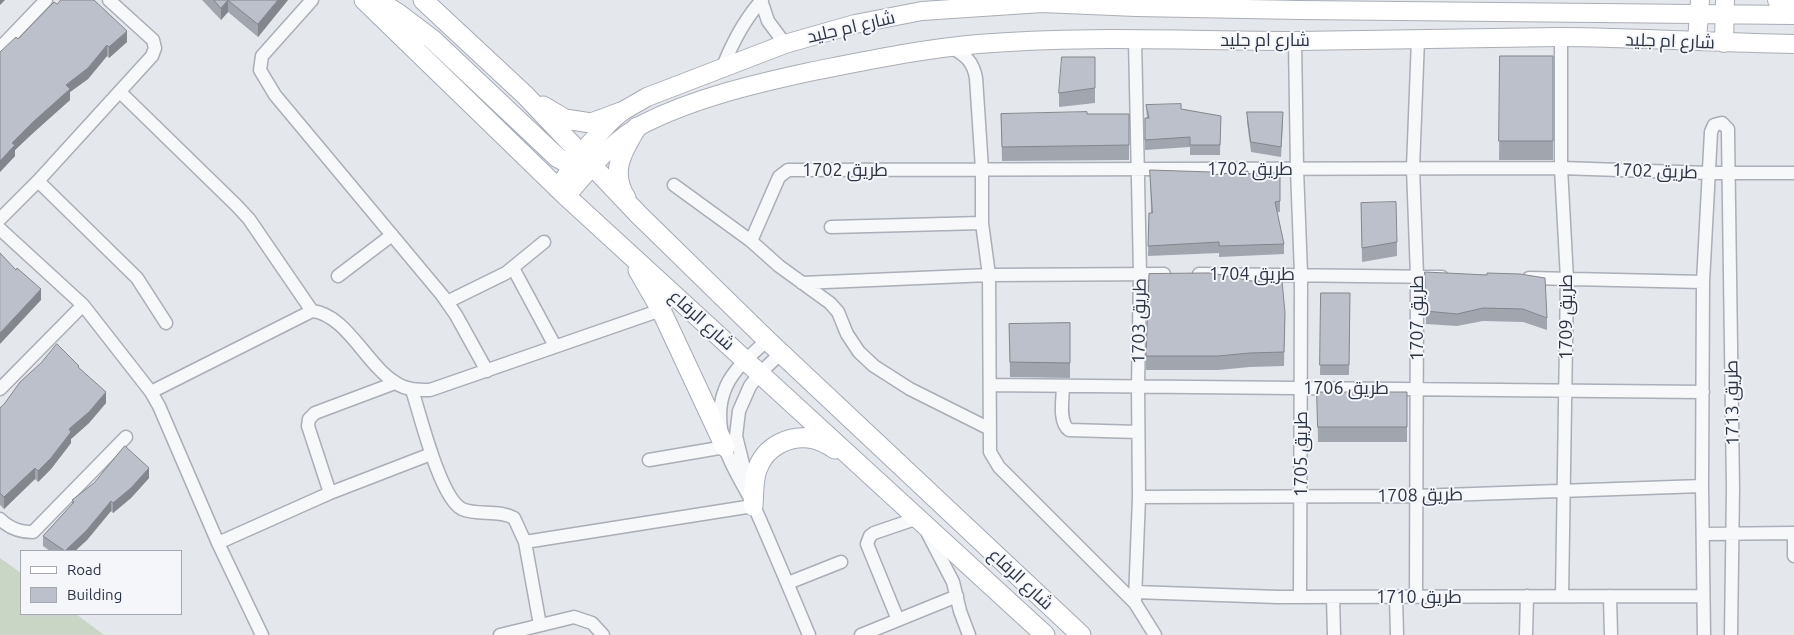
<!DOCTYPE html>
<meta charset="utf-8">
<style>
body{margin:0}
#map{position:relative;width:1794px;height:635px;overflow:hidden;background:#e4e7ec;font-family:Ubuntu,sans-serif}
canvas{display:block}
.legend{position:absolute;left:20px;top:550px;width:162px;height:65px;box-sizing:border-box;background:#f4f6f9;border:1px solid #a4a8b1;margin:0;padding:6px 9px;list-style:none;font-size:15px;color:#2b3445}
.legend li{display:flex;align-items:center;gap:10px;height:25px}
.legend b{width:25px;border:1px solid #a4a8b1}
</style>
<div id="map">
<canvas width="1794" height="635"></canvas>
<ul class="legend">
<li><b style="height:6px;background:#fff"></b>Road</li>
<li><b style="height:14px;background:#bbc0ca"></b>Building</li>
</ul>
</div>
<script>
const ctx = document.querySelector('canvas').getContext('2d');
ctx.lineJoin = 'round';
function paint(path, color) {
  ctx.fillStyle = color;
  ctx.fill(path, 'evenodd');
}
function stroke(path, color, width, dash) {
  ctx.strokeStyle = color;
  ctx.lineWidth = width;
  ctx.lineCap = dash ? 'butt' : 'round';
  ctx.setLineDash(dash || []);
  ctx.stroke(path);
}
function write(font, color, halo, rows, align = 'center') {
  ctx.font = font + ' Ubuntu,Cairo,sans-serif';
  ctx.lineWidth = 4;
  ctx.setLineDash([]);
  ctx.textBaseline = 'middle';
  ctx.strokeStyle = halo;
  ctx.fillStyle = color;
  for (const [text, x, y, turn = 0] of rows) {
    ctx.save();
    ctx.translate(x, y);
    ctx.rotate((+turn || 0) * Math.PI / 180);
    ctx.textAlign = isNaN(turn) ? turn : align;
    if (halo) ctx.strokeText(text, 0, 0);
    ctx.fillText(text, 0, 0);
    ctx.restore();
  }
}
paint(new Path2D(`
 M0 558 21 573V614H76L104 635H0Z`), '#c9d6c5');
const street = new Path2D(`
 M312 0 262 56 260 70 275 95 442 295 456 315 487 371
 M761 0 768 21 785 44
 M1561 37V168L1567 279 1562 596
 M1135 39 1140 274 1138 386 1139 497 1135 600
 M1295 41 1297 169 1301 274 1300 597
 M951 47C965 55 973 61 976 78L982 169V223L989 275 990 452 999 467 1135 603 1155 635
 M0 48 46 0
 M722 69C732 43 744 20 762 0
 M120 92 237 206 249 219 312 311
 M38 181 137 278 166 323
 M674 185 751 241 779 266 830 303 838 312 847 334 859 352 874 366 910 389 990 429
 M0 219 38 181 152 56 155 48 153 40 109 0
 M831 227 982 223
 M0 229 83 305 151 392 159 406 218 543 262 635
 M751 241 779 177 788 170 1561 168 1709 173H1794
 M513 268 555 346
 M1199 274 1442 277
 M338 276 392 235
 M1529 278 1703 282
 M802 283 989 275 1164 274
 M447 302 506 273 544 242
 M312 311C346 314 367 366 396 383 406 390 418 390 430 390L661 310
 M767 340C751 356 731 370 724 392 718 408 720 428 724 444 729 464 745 487 754 506 773 549 791 592 809 635
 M990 385 1703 392
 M1063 386C1063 398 1058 422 1069 430L1138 432
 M0 389 83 305
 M412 390C420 414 440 498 462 509 478 516 498 509 514 518L525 542 540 625
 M151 392 312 311
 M649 460 725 447
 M748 484 736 436 739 411 750 386 760 373 781 353
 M330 493 308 426 309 419 315 413 395 383
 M1139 497 1416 496 1702 486
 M0 519C10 529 20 532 33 532L126 437
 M1794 533V556
 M928 534 953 582 960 611 969 635
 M1703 534 1794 533
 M525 542 753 506
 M218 543 330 493 431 454
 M788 583 841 562
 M1135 592 1278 597 1703 596
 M1610 596 1611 635
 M1333 597 1334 635
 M1396 597 1397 635
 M1416 597 1417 276 1413 168 1418 39
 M898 620 867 544 870 536 874 533 918 518
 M500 635 574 617 592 623 603 635
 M861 635 957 596
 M1526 635 1527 596
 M1704 635 1702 486 1703 282 1711 132 1714 125 1722 123 1728 129V133L1733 488 1731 635`);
const secondary = new Path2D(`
 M1777 0 1794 3
 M1697 41 1700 0
 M1724 43 1725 0
 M558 189 580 154 608 124 621 112 647 97 785 44 855 24 922 11 1042 3 1136 7 1300 10 1794 15
 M566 196C589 170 613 139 645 123 695 98 754 84 809 72 865 61 921 49 978 44 1085 35 1191 41 1297 41 1384 40 1471 38 1558 37 1637 37 1715 43 1794 44`);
const primary = new Path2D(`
 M364 0 566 196 1045 635
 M377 0 399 14 432 39 558 158 571 165 592 167
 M423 0 525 95 639 215 767 340 1081 635
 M543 106 565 119 591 123 621 112
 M626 198C609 172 623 150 637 127
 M638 270 661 310 725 447
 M753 506C754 494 753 481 757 470 765 446 790 434 814 439 822 441 829 445 835 449`);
stroke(street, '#a9aeb7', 15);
stroke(secondary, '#a9aeb7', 20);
stroke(primary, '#a3abb8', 21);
stroke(street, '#f7f8fa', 12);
stroke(secondary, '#fff', 18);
stroke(primary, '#fff', 19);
paint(new Path2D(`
 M202 0H288L258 37 228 12 221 20Z
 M57 4 127 42 109 58 107 56 88 79 70 92V100L33 133 15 150V156L0 172V52L18 39Z
 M1500 56H1553V160H1499Z
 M1095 57V103L1059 107V93Z
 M1146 105 1181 109 1221 116 1220 155H1190V147L1145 150V118H1147Z
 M1247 112 1283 122 1281 157 1251 152 1247 122Z
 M1001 114H1129V160L1002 161Z
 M1150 170 1211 175 1280 172V212H1277L1284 244V254L1219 257V253L1148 256 1149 213H1151Z
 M1361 203 1397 242V256L1362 262Z
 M1425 272 1547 318V330L1523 322 1483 321 1457 326 1426 324Z
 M1321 293H1350L1349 375H1320Z
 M1285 313 1284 366 1250 367 1218 370H1146V356Z
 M1070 323V378L1010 377 1009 324Z
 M79 368 106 403 89 423 71 439V443L51 469 38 482 35 479 4 509 0 505V408Z
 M1317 392 1407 427V442H1318Z
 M149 478 131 498 113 513 111 511 87 540 75 551H50L43 546V536L72 504V500Z`), '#a1a5ae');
paint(new Path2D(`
 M0 0H5L0 5Z
 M228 0V12L221 20V8Z
 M278 0H288L258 37V24Z
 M127 31V42L109 58V47Z
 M107 45V56L88 79 70 92V100L33 133 15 150V156L0 172V161L12 143 66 85Z
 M41 289V300L0 344V333Z
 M106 392V403L89 423 71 439V443L51 469 38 482V471L69 429Z
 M35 468V479L4 509V497Z
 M149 468V478L131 498 113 513V503Z
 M111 501V511L87 540 75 551H65Z`), '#83868d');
const building = new Path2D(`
 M61 0H94L127 31 109 47 107 45 88 68 66 85 70 89 33 122 12 143 15 145 0 161V52L16 37 18 39 54 2 57 4Z
 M214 0H228L221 8Z
 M228 0H278L258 24Z
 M1500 56H1553V141H1499Z
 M1062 57H1095V88L1059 93Z
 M1181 104V109L1221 116 1220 145H1190V137L1145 140V118H1149L1146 105Z
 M1087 112V114H1129V145L1002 147 1001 114Z
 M1247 112H1283L1281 147 1251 142Z
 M1150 170 1211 172V175L1248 171V174L1280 172V201L1275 202 1284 244 1219 246V242L1148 246 1149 213H1152Z
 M1396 202 1397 242 1362 248 1361 203Z
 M0 253 16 270 17 268 41 289 0 333Z
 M1425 272 1487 275V273L1520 274 1545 278 1547 318 1523 309 1483 308 1457 314 1426 311Z
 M1212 273 1251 281H1282L1285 313 1284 352 1250 353 1218 356H1146L1149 274Z
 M1321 293H1350L1349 365H1320Z
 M1070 323V363L1010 362 1009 324Z
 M57 344 79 366 78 367 106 392 89 412 69 429 71 432 51 458 38 471 35 468 4 497 0 493V408L5 403 20 382 41 363Z
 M1317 392H1407V427H1318Z
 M125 446 149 468 131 488 113 503 111 501 87 530 65 551 43 536 74 502 72 500 94 483Z`);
paint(building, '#bbc0ca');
stroke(building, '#83868d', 1);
write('18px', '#2b3445', '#f4f6f9', [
 ["شارع ام جليد",851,27,-13],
 ["شارع ام جليد",1265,40],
 ["شارع ام جليد",1670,41,2],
 ["طريق 1702",1250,169],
 ["طريق 1702",845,170],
 ["طريق 1702",1655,171,2],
 ["طريق 1704",1252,274],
 ["طريق 1709",1566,317,-90],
 ["طريق 1707",1417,318,-90],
 ["شارع الرفاع",702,320,42],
 ["طريق 1703",1139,321,-89],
 ["طريق 1706",1346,388],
 ["طريق 1713",1732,403,-91],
 ["طريق 1705",1301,454,-90],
 ["طريق 1708",1420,495,-1],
 ["شارع الرفاع",1021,579,43],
 ["طريق 1710",1419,597]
]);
</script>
